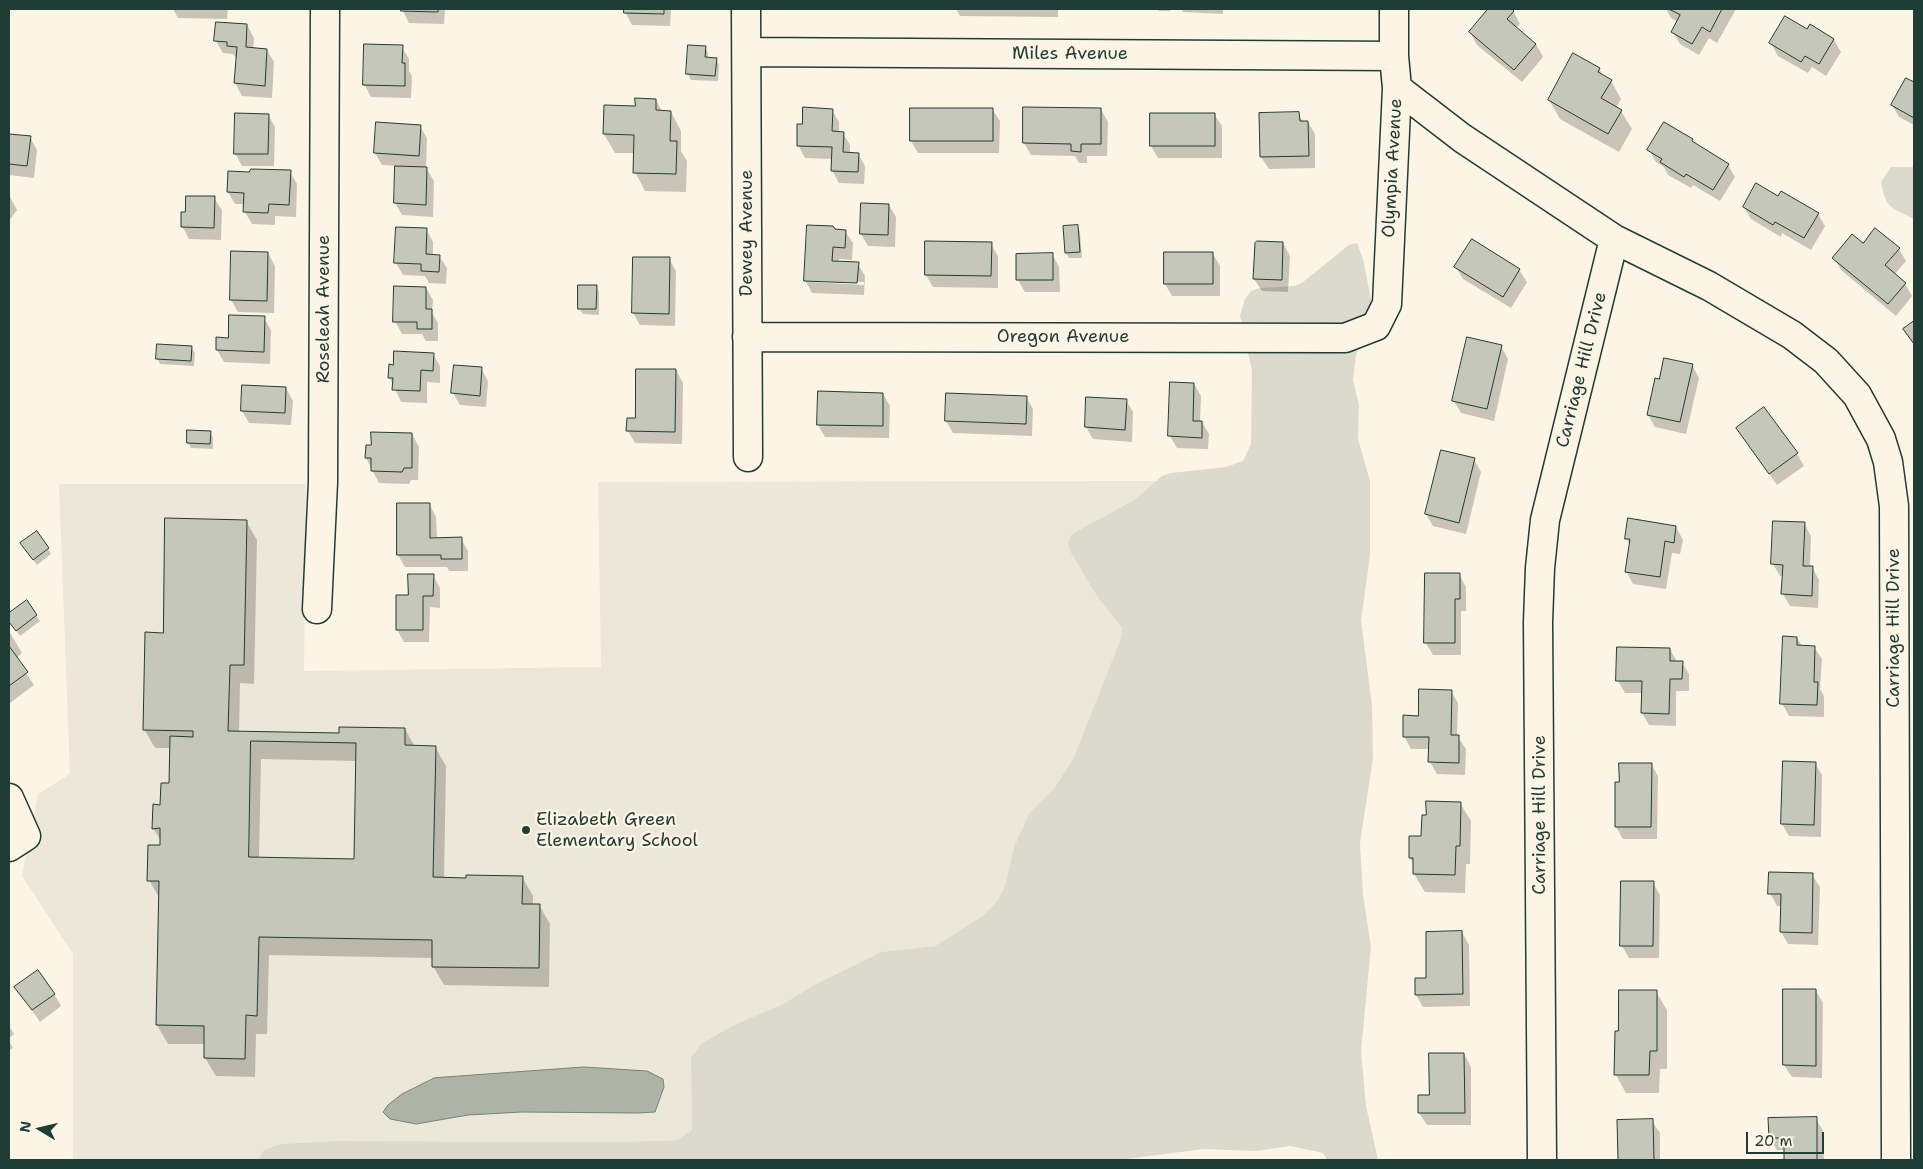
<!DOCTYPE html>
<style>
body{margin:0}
#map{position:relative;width:1923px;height:1169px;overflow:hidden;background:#fcf5e5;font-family:"Shantell Sans",sans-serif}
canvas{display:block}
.frame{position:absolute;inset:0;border:10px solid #1f3d34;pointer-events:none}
.north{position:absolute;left:15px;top:1104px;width:50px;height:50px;-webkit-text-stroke:4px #fcf5e5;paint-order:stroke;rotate:279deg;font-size:14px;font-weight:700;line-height:20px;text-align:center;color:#1f3d34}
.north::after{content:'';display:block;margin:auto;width:18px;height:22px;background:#1f3d34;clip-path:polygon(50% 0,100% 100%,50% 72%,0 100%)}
.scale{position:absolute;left:1746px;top:1132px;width:78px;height:22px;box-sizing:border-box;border:2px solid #1f3d34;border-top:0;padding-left:6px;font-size:15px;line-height:18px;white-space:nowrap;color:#1f3d34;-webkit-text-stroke:4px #fcf5e5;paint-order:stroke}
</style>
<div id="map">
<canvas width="1923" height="1169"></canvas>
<div class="frame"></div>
<div class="north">N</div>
<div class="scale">20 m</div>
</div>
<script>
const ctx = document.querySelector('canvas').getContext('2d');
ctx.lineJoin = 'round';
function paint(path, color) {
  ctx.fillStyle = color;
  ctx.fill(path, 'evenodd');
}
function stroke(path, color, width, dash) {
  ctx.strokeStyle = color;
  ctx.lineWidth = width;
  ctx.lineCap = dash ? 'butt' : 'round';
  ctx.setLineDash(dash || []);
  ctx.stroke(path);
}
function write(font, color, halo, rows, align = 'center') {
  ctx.font = font + ' "Shantell Sans",sans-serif';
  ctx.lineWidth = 4.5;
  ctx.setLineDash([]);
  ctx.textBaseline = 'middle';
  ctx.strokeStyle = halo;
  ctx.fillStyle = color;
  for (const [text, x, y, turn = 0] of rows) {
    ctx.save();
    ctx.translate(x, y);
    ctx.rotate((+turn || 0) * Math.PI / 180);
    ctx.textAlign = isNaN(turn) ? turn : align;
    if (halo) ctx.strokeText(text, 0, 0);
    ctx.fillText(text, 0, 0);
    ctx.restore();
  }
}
paint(new Path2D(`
 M1156 481 1134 500 1072 534 1099 599 1122 628 1121 638 1074 757 1055 787 1029 813 1014 847 1006 883 998 900 984 915 935 946 881 952 814 985 783 1004 732 1026 701 1044 691 1058 692 1130 677 1140 617 1142 335 1141 281 1144 264 1151 258 1160H73V954L22 876 38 794 70 774 59 484H306L304 671 601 667 598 482Z`), '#ece7d8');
paint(new Path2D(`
 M1891 167H1914V219C1891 207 1886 209 1881 182Z
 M1357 243 1363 259 1373 310 1356 355 1353 380 1359 405 1358 439 1370 481V556L1361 620 1372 706 1373 758 1360 843 1363 895 1371 947 1361 1051 1366 1106 1378 1160H1327L1323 1153 1290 1146 1256 1151 1204 1149 1119 1160H258L264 1150 281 1144 335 1141 617 1142 677 1140 692 1130 691 1058 701 1044 732 1026 783 1004 814 985 881 952 935 946 984 915 998 900 1006 883 1014 847 1029 813 1055 787 1074 757 1121 638 1122 628 1099 599 1070 551 1068 542 1072 534 1134 500 1162 476 1171 473 1226 467 1243 461 1251 444 1252 371 1240 316 1245 299 1251 291 1260 288 1295 286 1303 282 1349 245Z`), '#dcdacc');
const water = new Path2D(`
 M584 1067 647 1071 663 1079 664 1087 655 1112 637 1113 522 1112 468 1115 416 1124 390 1119 383 1112 388 1105 402 1094 434 1078Z`);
paint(water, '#aeb3a7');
stroke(water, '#758479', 1);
paint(new Path2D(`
 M173 9H228L227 19 178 18Z
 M402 9H445L444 24 409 23Z
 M625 9H671L670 26 632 25 625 12Z
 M956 9H1058V17L960 16Z
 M1158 9H1170V11H1159Z
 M1181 9H1223V14L1183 12Z
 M1490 9H1510L1513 11 1520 24 1516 28 1536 44 1543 57 1522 82 1477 45 1470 32Z
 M1666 9H1734L1735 11 1717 43 1709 38 1699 55 1680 44 1673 32 1678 22 1671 18Z
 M247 25 254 38 253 49 267 50 274 62 272 98 242 96 235 83 237 59 233 54 223 53 216 41Z
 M1807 30 1834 40 1841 52 1826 76 1812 67 1808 73 1778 56 1771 43Z
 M402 47 409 59V71L412 76 411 98 371 97 364 84Z
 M705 47 708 53V59H716L719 65 718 81 691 80 688 74Z
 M1599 69 1604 77 1611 81 1621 99 1616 108 1621 111 1632 129 1619 152 1560 119 1549 100Z
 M1907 79 1914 84V125L1899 117 1892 105Z
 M656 100 662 111 671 112 681 131V151L687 161 686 192 645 191 635 172V153H615L604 134 636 107Z
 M911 109H992L1000 121 999 153H918L911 141Z
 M1101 109 1108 122 1107 156H1087V163H1079L1075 156 1031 155 1024 143Z
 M832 110 839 122V133H843L850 145V154H858L865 166 864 184 839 183 832 170V159L805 158 798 145 803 125Z
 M1214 114 1222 126V158H1158L1151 146Z
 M1298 114 1303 122H1308L1315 134V168L1269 169 1261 157Z
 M268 115 275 127 274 166H242L235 153Z
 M420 126 427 138 426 168 434 181 433 217 402 215 395 203 397 166 382 165 375 153Z
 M9 135 30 137 37 150 34 178 9 175Z
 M1692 140 1695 145 1728 165 1735 177 1720 201 1693 185 1691 188 1668 175 1664 167 1656 162 1649 150Z
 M290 172 297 184 296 217 275 216V225L252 224 245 212V204H235L228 192Z
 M9 195 17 210 9 221Z
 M214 198 222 210 221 240 189 239 182 226 186 213Z
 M889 205 896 217 895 247 868 246 861 234Z
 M1744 207 1818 214 1825 226 1811 250 1782 233 1781 237 1751 219Z
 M1077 226 1080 232 1082 258H1069L1066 253Z
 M426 229 433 242V256H439L447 268 446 284 429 283 425 276 403 275 396 263Z
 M834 231H845L853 243 852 260 839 259V263L858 264 865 276 864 295 812 293 805 280ZM811 280 864 282V285L811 282Z
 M1472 240 1519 270 1527 282 1511 308 1463 279 1456 267Z
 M926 243 991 244 998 256V288L933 287 926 275Z
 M1283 243 1290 256 1288 292 1262 291 1254 279Z
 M1863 244 1899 249 1906 261 1894 275 1905 284 1912 296 1896 316 1841 270 1834 258Z
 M268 253 275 266 274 313 238 312 231 300Z
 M1052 254 1059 267 1060 292H1025L1018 280V255Z
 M1213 254 1220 266V296H1172L1165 284Z
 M669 259 676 271 675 326 640 325 633 313Z
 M596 286 599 292V315L583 314 579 309Z
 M426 288 433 300 432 313 438 323V341H426L422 334H402L395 321Z
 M264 318 271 330 270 364 224 362 217 350 218 339H229Z
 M1501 346 1508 359 1494 421 1461 413 1454 401Z
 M191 347 195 353 194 366 160 364 157 358Z
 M433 354 440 366V383L427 382V403L401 402 390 378Z
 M1692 365 1699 378 1686 434 1655 427 1648 415 1660 380Z
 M481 368 488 381 486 407 460 405 453 393Z
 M676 370 683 383 682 444 635 443 628 431Z
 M1172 384H1194L1201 396 1200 422H1202L1209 434 1208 449 1177 448 1170 436Z
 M286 388 293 401 291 425 249 423 242 411Z
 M883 394 890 406 889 438 825 437 818 425Z
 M947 394 1026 397 1033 409 1032 436 953 433 946 421Z
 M1087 398 1126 400 1133 412 1132 442 1093 439 1086 427Z
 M1737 428 1797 454 1804 466 1777 485Z
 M210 432 213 438V449L191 448 188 442Z
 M412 434 419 447 418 480H411L409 484 379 483 366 458Z
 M1474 460 1481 472 1466 534 1433 526 1426 514Z
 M429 504 436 517 437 539H461L468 551V571H449L447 567H405L398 555Z
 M246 521 257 540 254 684 240 683 239 733 340 735 405 729 415 747H435L446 766 444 879 522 877 533 896V905H539L550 924 549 987 444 985 433 966V958L269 955 267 1034H256L255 1077 216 1076 205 1058V1044H168L157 1025 160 899 149 880 161 846V841L153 828 170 784 171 748H155L144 729 164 634ZM261 759 357 761 355 860 259 858Z
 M1804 523 1811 536 1810 567H1812L1819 580 1818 608 1790 606 1783 594V576H1780L1773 564Z
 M1676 527 1683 540 1680 554 1672 553 1666 589 1633 584 1626 571 1630 546 1626 538Z
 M25 549H48L51 554 37 565Z
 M1459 574 1466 587V611H1461V655H1433L1426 643Z
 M433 575 440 588V608L430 607 429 642H404L397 630V597H409Z
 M26 602 40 621 20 636 9 620V615Z
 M10 633 22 653 16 658 34 685 10 703 9 634Z
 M1797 638 1802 646 1814 647 1822 659 1820 689 1824 696V717L1789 716 1782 703Z
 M1670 649 1677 662H1682L1689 674V691H1676V726L1649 725 1642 713 1643 693H1625L1618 681Z
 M1451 691 1458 703 1457 736 1466 749 1465 775 1437 774 1430 762V749H1411L1404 736 1419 717Z
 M1815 763 1822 775 1821 837 1789 836 1782 824Z
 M1651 764 1658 776 1657 839H1623L1616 827 1620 783Z
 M1460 803 1471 821 1470 864H1466L1465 893 1425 892 1414 874V864L1410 858 1423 837Z
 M1812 875 1820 887 1818 945 1788 944 1781 932 1782 906H1777L1770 893Z
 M1653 883 1660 895 1659 958H1629L1622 946Z
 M1462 932 1469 945 1470 1006 1423 1007 1416 995Z
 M16 987 54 994 61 1006 40 1022Z
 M1816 991 1823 1003 1822 1078 1792 1077 1784 1065Z
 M1656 992 1667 1010V1069H1660L1659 1093H1626L1616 1075Z
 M9 1026 14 1034 9 1038Z
 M9 1041 13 1048 9 1050Z
 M1464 1054 1471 1067V1125H1427L1419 1113Z
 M1816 1119 1823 1131 1824 1160H1785V1150H1777L1770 1138Z
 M1619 1121H1652L1660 1133V1160H1619Z`), '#0003');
const building = new Path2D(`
 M401 9H438V12L401 11Z
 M624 9H664V14L624 13Z
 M1488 9H1512L1514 11 1507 19 1536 44 1514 70 1469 32Z
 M1669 9H1722L1710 32 1702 27 1692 44 1671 32 1680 15Z
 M1785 16 1807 29 1810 24 1834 39 1819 64 1805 56 1801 62 1769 43Z
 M216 22 247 24 246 47 267 49 265 86 234 83 237 47 227 46V42L214 41Z
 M364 44 403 45 402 63H405V86L363 85Z
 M688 45 706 46 705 57 717 58 715 76 686 74Z
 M1573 53 1600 68 1598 72 1612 80 1601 98 1622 110 1608 134 1548 100Z
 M1906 78 1914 82V118L1891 105Z
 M635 98 656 99V110L671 111 670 141H677L676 174 633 173 634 135 603 134 604 105 635 106Z
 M803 107 833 109 832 131 844 132 843 152 859 153 858 172 831 171 832 147 797 146V124H802Z
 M1023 107 1101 108V144H1081V152L1071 151V144L1023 143Z
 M910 108H993V141H910Z
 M1299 112 1300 121H1308L1309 156 1260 157 1259 113Z
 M235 113 269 114 268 154H234Z
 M1150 113H1215V146H1150Z
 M376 122 421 125 419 156 374 153Z
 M1664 122 1693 139 1692 141 1729 164 1713 190 1686 174 1684 177 1660 162 1662 159 1647 150Z
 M9 134 31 136 27 166 9 164Z
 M395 166 427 167 426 205 394 203Z
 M251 169 291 170 289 205 269 204 268 213 243 212 244 193 227 192 228 171 249 172Z
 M1756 183 1778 196 1781 191 1819 213 1804 238 1775 222 1773 225 1743 207Z
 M186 196H215L214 228 181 227V212H185Z
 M861 203 889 204 888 235 860 234Z
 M807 225 833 226 835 229 846 230 845 248 833 247 832 261 859 262 857 283 804 281Z
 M1078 225 1080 252 1065 253 1063 226Z
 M396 227 427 228 426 254 440 255 439 272 421 271V264L394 263Z
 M1875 228 1900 248 1885 265 1906 283 1888 304 1832 258 1852 234 1863 243Z
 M1472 239 1520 269 1503 297 1454 267Z
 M925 241 992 242 991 276 925 275Z
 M1257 241 1283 242 1282 280 1253 279 1255 243Z
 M231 251 268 252 267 301 230 300Z
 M1164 252H1213V284H1164Z
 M1053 253V280H1016V254Z
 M633 257H670L669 314 632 313Z
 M578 285H597L596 309H578Z
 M394 286 426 287V309H432V329H417V322H393Z
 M229 315 265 316 264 352 216 350V337L228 338Z
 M1914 321V344L1903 329Z
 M1467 337 1502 345 1487 409 1452 401Z
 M157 344 192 346 191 361 156 359Z
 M394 351 434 353 433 371 421 370 420 391 392 390 393 378H388L389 364 393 365Z
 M1664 358 1693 364 1680 422 1647 415 1655 378 1659 379Z
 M454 365 482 367 480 396 451 393Z
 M636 369H676L675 432 626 431 627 418H635Z
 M1170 382 1194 383 1193 421H1202V438L1168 436Z
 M242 385 286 387 285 413 241 411Z
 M818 391 883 393V426L817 425Z
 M946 393 1027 396 1026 424 945 421Z
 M1086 397 1127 399 1125 430 1085 427Z
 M1764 407 1798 453 1769 474 1736 428Z
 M187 430 211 431 210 444 187 443Z
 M371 432 412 433V468H404L402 472 371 471V458H365L366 445H371Z
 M1441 450 1475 458 1459 523 1425 514Z
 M397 503H430V538L462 537V559H441V555H397Z
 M165 518 247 520 244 665H230L228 731 339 733V727L405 728V745L436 746 433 877 466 878V875L523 876 522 904H540L539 968 432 967V940L259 937 257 1016 246 1015 245 1059 204 1058V1026L156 1025 159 881H147L148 845H160V828L152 829 153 804 160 805 161 783H169L170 736 193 737V731L143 730 145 632 163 633ZM251 741 356 743 354 859 249 857Z
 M1628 518 1676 526 1674 543 1665 541 1660 577 1625 572 1630 539H1625Z
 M1773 521 1805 522 1803 566H1813L1812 596 1781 594 1783 565 1771 564Z
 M37 531 49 548 33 560 20 543Z
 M1425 573H1460V599H1455V643H1424Z
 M408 574H434L433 596H423V630H396V595H408Z
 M27 600 37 615 16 631 9 622V613Z
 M1783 636 1797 637V645L1815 646 1814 682H1818L1817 705 1780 704Z
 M9 646 28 672 9 686Z
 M1617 647 1670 648V661H1683L1682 679H1670L1669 714 1641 713 1642 681H1616Z
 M1419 689 1452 690 1451 735H1459V763L1428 762 1429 737H1403V715L1418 716Z
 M1783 761 1816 762 1814 825 1781 824Z
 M1619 763H1652L1651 827H1615V782H1619Z
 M1426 801 1461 802 1460 846H1456L1455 875 1413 874V858H1409V836H1421L1422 815H1426Z
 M1769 872 1813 873 1812 933 1780 932 1781 894H1768Z
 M1621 881H1654L1653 946H1620Z
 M1462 931 1463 994 1415 995V978H1426V932Z
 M38 970 55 994 32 1010 14 987Z
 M1783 989H1816V1066L1783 1065Z
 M1619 990H1657V1051H1650L1649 1075H1614L1615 1031H1618Z
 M1429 1053H1464L1465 1113H1418V1095H1429Z
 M1817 1117V1160H1784V1138H1769L1768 1118Z
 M1653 1119 1654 1160H1618L1617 1120Z`);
paint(building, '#c5c7b9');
stroke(building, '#1f3d34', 1);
const minor = new Path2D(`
 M746 9 748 457
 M747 52 1394 56
 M1397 88 1462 138 1614 239 1709 286 1792 335 1826 361 1857 395 1881 439 1888 462 1894 506 1896 1160
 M747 337 1345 338 1376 326 1387 304 1397 88 1394 56V9
 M317 609 323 482 325 9
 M9 798 26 836 9 847
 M1542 1160 1538 622 1540 568 1545 520 1614 239`);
stroke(minor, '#1f3d34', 31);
stroke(minor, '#fcf5e5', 28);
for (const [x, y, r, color] of [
 [526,830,5,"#1f3d34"]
]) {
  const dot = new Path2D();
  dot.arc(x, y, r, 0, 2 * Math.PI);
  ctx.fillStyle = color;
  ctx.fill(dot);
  stroke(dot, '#fcf5e5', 2);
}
write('18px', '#1f3d34', '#fcf5e5', [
 ["Miles Avenue",1070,54],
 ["Olympia Avenue",1393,168,-87],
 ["Dewey Avenue",747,233,-90],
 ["Roseleah Avenue",324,309,-90],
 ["Oregon Avenue",1063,337],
 ["Carriage Hill Drive",1582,370,-76],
 ["Carriage Hill Drive",1894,628,-90],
 ["Carriage Hill Drive",1540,815,-90]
]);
write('18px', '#1f3d34', '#fcf5e5', [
 ["Elizabeth Green",536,820],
 ["Elementary School",536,841]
], 'left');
</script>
